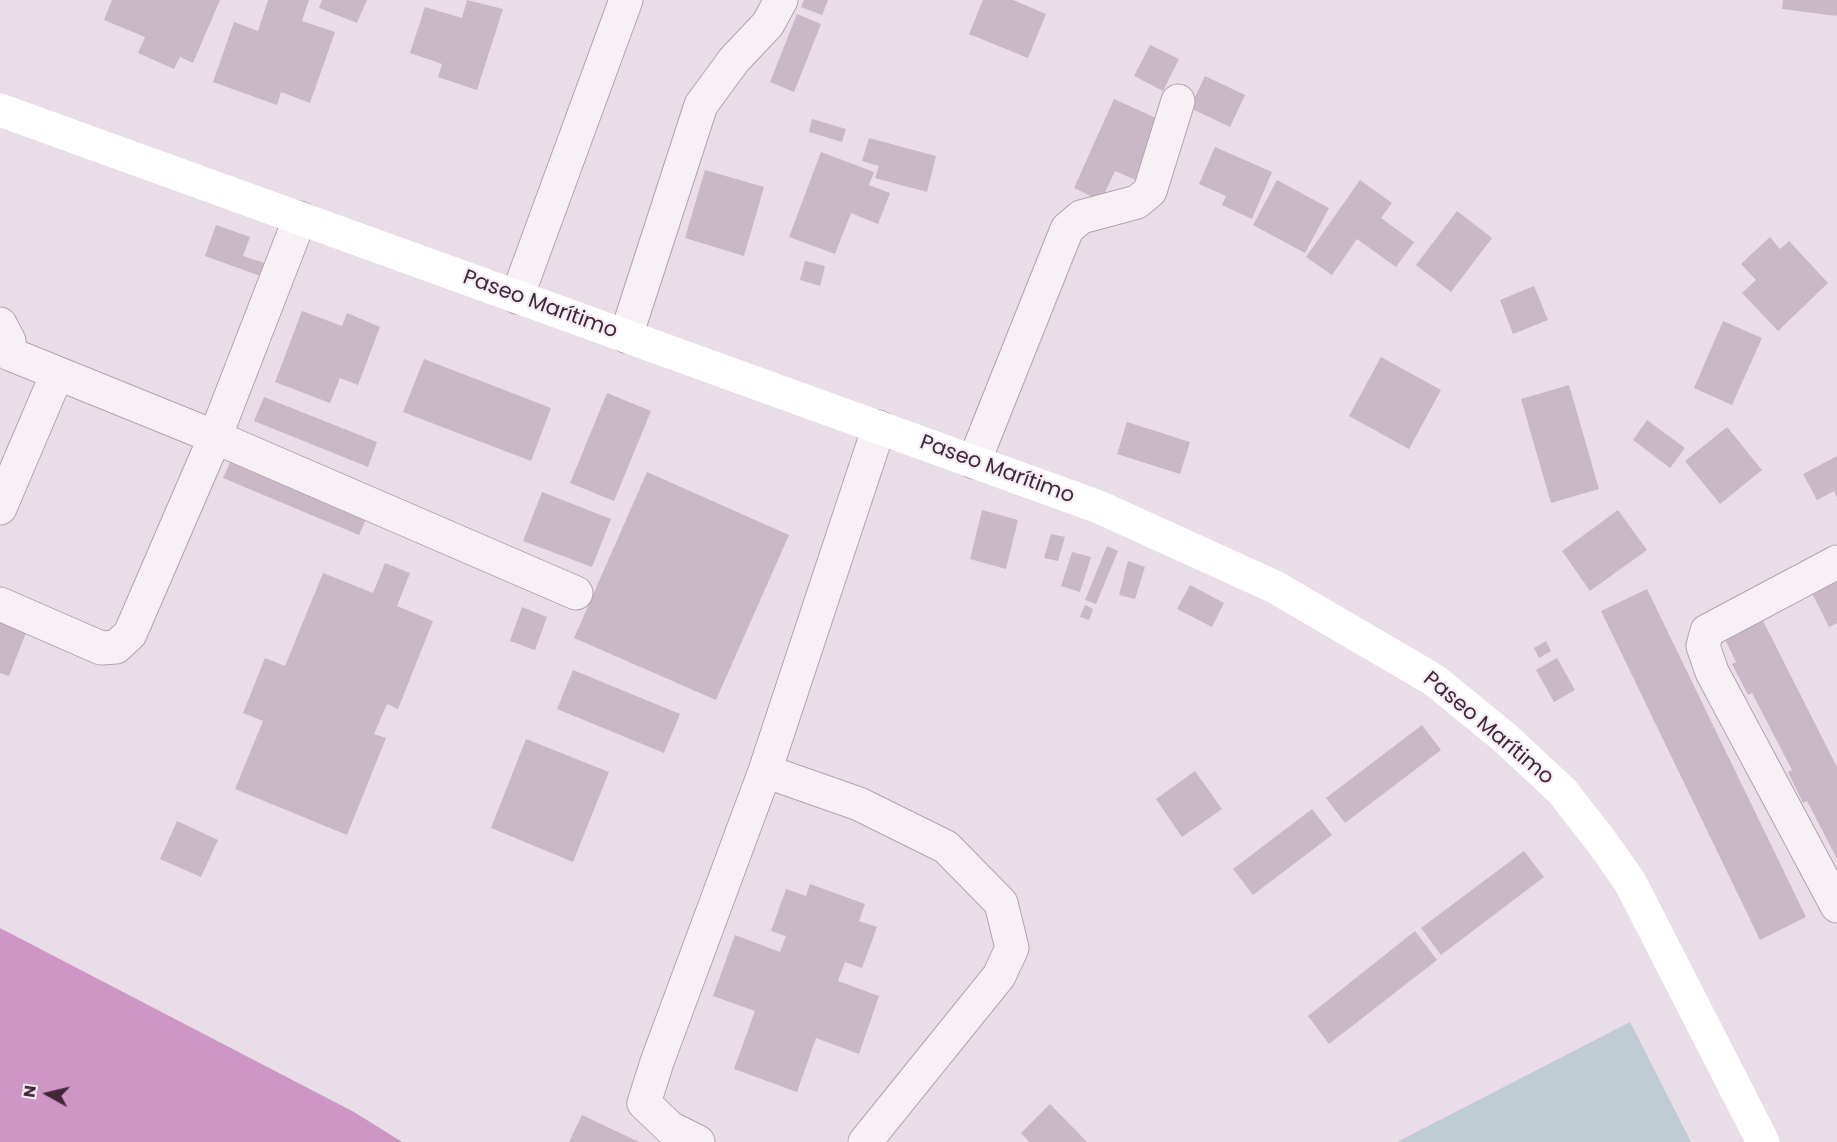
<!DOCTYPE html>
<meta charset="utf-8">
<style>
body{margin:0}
#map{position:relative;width:1837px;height:1142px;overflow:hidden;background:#e9dee7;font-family:Poppins,sans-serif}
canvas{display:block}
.north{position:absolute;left:18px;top:1064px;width:60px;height:60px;-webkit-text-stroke:4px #f7eef5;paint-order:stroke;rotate:278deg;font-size:16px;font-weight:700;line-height:24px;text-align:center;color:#42263a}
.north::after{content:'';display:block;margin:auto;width:21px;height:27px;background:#42263a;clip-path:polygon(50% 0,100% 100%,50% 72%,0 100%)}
</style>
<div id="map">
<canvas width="1837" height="1142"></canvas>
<div class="north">N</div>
</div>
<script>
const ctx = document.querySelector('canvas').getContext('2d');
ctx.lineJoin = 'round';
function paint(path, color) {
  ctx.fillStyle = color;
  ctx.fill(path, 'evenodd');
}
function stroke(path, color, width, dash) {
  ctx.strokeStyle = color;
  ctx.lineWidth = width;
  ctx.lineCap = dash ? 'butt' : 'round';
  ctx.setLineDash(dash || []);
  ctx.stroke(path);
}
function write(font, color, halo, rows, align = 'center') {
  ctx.font = font + ' Poppins,sans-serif';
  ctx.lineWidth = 4.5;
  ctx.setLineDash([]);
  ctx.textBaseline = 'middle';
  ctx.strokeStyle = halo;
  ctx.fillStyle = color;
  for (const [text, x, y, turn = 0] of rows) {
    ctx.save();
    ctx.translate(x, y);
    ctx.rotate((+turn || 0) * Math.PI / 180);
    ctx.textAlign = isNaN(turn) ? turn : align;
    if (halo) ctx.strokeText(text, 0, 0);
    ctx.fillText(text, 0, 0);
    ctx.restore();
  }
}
paint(new Path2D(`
 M1630 1022 1691 1142H1397Z`), '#bfccd4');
paint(new Path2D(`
 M0 928 354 1112 402 1142H0Z`), '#cd96c5');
paint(new Path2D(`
 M112 0H220L193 63 180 57 174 69 138 53 145 37 104 20Z
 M268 0H309L302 21 335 32 310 103 281 92 277 105 213 82 234 22 258 31Z
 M322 0H367L357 23 319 8Z
 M467 0 503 9 477 90 438 77 442 64 410 53 425 7 462 18Z
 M804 0H828L822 15 801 7Z
 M983 0H1013L1046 14 1028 58 969 34Z
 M1783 0H1837V16L1782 9Z
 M797 14 821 24 794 92 770 82Z
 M1150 45 1179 59 1163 91 1134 76Z
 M1205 76 1245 95 1230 127 1190 108Z
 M1114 99 1167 123 1140 182 1115 171 1101 201 1074 188Z
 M812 119 846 129 842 142 809 132Z
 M869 138 936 156 927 192 875 178 879 166 862 161Z
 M1215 147 1272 172 1252 219 1222 205 1226 196 1199 184Z
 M821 152 874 172 869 185 890 193 878 224 851 213 835 254 789 237Z
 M705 170 764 187 744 256 685 238Z
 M1277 180 1329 208 1305 253 1253 225Z
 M1360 180 1392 203 1381 218 1414 242 1396 267 1357 239 1332 275 1306 257Z
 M1457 211 1492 238 1451 292 1416 265Z
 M216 225 250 237 243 256 271 265 266 278 205 256Z
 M1770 237 1780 249 1789 241 1828 283 1778 331 1742 293 1756 280 1741 264Z
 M805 261 825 266 820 286 800 280Z
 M1534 286 1548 320 1513 334 1500 300Z
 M302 311 342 326 347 313 380 327 358 385 340 378 330 403 275 382Z
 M1723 321 1762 338 1732 405 1694 388Z
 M1381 357 1441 390 1409 449 1349 416Z
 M424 359 551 408 531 461 403 412Z
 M1569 385 1599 489 1551 503 1521 399Z
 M607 393 651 411 614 501 570 483Z
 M264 397 377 442 368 467 254 421Z
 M1647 420 1685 448 1670 468 1633 440Z
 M1127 422 1190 442 1180 474 1117 454Z
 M1727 427 1762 470 1720 504 1685 461Z
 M1837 456V498L1834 491 1817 500 1803 474Z
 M232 458 368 515 359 535 223 478Z
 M647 472 789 535 716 700 574 638Z
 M542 492 611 519 592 567 523 541Z
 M982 510 1018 520 1006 569 970 559Z
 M1618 510 1647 550 1590 591 1562 551Z
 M1051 534 1065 537 1058 561 1044 558Z
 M1107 546 1118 551 1096 604 1085 600Z
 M1072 552 1091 557 1080 592 1061 586Z
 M1128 561 1145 567 1135 599 1119 595Z
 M385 563 410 573 397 606 433 621 398 709 387 704 374 734 386 738 347 835 235 789 263 721 243 713 265 658 285 666 323 573 373 593Z
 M1837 578V623L1829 627 1811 591Z
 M1190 585 1224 603 1212 627 1177 609Z
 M1647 589 1806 917 1760 940 1601 611Z
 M1085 605 1093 609 1089 620 1080 617Z
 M522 607 547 617 535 650 510 641Z
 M1758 611 1837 767V859L1807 801 1803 803 1788 772 1792 770 1752 693 1748 695 1732 664 1736 662 1721 631Z
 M0 615 29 625 9 676 0 673Z
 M1546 641 1551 651 1539 658 1534 648Z
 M1557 658 1575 690 1554 702 1536 670Z
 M573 670 680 714 664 753 557 709Z
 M1422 725 1441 750 1345 823 1326 798Z
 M526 739 609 772 573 862 491 828Z
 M1195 771 1222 809 1182 837 1156 799Z
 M1312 809 1332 835 1253 895 1233 869Z
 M177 821 218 840 201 877 160 859Z
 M1524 851 1544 877 1441 955 1421 928Z
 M810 884 865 904 859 921 877 927 862 968 845 962 838 981 879 996 859 1054 816 1038 797 1092 734 1069 755 1011 713 996 735 935 780 952 786 936 771 931 786 889 806 896Z
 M1415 931 1437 960 1329 1044 1308 1016Z
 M1050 1104 1087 1142H1029L1021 1133Z
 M582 1115 639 1142H569Z`), '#c9b8c5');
const minor = new Path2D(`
 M517 297 626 0
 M0 324 9 341 10 354
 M626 336 701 105 734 60 768 24 781 0
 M10 354 215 437 576 593
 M974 462 1067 229 1081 217 1137 202 1150 191 1178 101
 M0 508 57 374
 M1837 562 1707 631 1703 646 1712 672 1837 906
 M0 604 101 648 116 647 130 634 215 437 300 218
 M765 771 859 804 946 847 1001 903 1012 948 999 976 865 1142
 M698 1142 670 1128 644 1103 657 1062 765 771 879 427`);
stroke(minor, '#b4a3b0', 35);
stroke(minor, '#f7f1f6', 33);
stroke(new Path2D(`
 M0 110 1099 507 1275 587 1434 680 1504 737 1562 791 1601 841 1630 882 1763 1142`), '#fff', 33);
write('21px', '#42263a', '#f7eef5', [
 ["Paseo Marítimo",540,305,20],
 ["Paseo Marítimo",997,470,20],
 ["Paseo Marítimo",1488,729,40]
]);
</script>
